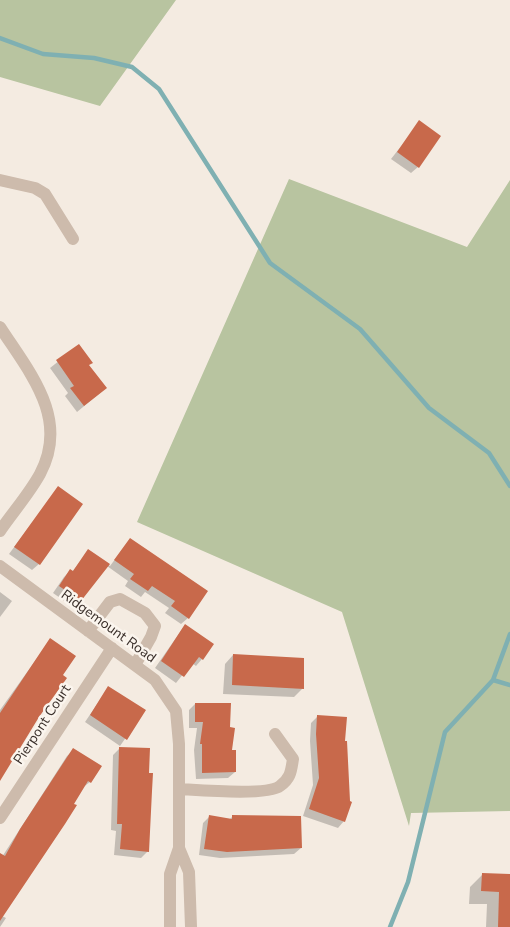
<!DOCTYPE html>
<style>
body{margin:0}
canvas{display:block;background:#f4ebe1}
</style>
<canvas width="510" height="927"></canvas>
<script>
const ctx = document.querySelector('canvas').getContext('2d');
ctx.lineJoin = 'round';
function paint(path, color) {
  ctx.fillStyle = color;
  ctx.fill(path, 'evenodd');
}
function stroke(path, color, width, dash) {
  ctx.strokeStyle = color;
  ctx.lineWidth = width;
  ctx.lineCap = dash ? 'butt' : 'round';
  ctx.setLineDash(dash || []);
  ctx.stroke(path);
}
function write(font, color, halo, rows, align = 'center') {
  ctx.font = font + ' "Nunito Sans",sans-serif';
  ctx.lineWidth = 5;
  ctx.setLineDash([]);
  ctx.textBaseline = 'middle';
  ctx.strokeStyle = halo;
  ctx.fillStyle = color;
  for (const [text, x, y, turn = 0] of rows) {
    ctx.save();
    ctx.translate(x, y);
    ctx.rotate((+turn || 0) * Math.PI / 180);
    ctx.textAlign = isNaN(turn) ? turn : align;
    if (halo) ctx.strokeText(text, 0, 0);
    ctx.fillText(text, 0, 0);
    ctx.restore();
  }
}
paint(new Path2D(`
 M0 0H176L100 106 0 77Z
 M289 179 467 247 510 180V811L411 813 409 826 342 612 137 522Z`), '#b8c4a0');
paint(new Path2D(`
 M420 122 418 167 411 173 391 159Z
 M79 345 88 366 106 388 77 412 65 396 68 393 50 368Z
 M58 488 39 564 32 570 9 554Z
 M130 539 188 618 181 624 165 613 169 608 145 592 141 597 125 586 128 581 107 566 73 607 53 593 64 577 70 571 72 572 88 551 110 566Z
 M0 592 12 601 0 617Z
 M185 625 202 659 196 666 192 663 176 683 155 668Z
 M50 640 38 716 0 778V710Z
 M233 655 303 688 294 697 223 694 225 664Z
 M108 688 145 710 120 746 85 722Z
 M195 704 231 752 235 772 228 778 196 779 194 750 197 728H189V710Z
 M318 716 344 821 338 828 303 816 313 785 310 741 311 723Z
 M120 748 148 851 141 858 114 855 116 831 111 830 113 755Z
 M74 750 90 782 82 788 2 916 6 918 0 927V860L67 756Z
 M233 816 301 848 294 854 220 858 199 855 203 823 209 817 230 819Z
 M483 874 510 876V927H486L487 904H469L470 887Z`), '#0003');
stroke(new Path2D(`
 M0 38 43 54 94 58 132 67 159 89 270 263 360 329 429 408 489 453 510 486
 M493 680 510 685
 M390 927 408 882 445 732 493 680 510 634`), '#7fb0b2', 4.5);
paint(new Path2D(`
 M419 120 441 136 419 168 397 152Z
 M79 344 93 363 89 365 107 388 84 406 70 388 74 386 56 360Z
 M58 486 83 504 40 565 14 547Z
 M130 538 208 591 189 619 171 606 175 601 152 586 148 591 130 579 134 574 114 560Z
 M88 549 110 564 81 601 59 586 70 569 73 571Z
 M185 624 214 644 203 660 199 657 184 677 161 661Z
 M50 638 76 656 63 675 67 678 39 717 0 781V713Z
 M233 654 304 658V689L232 685Z
 M108 686 146 710 127 740 90 715Z
 M195 703H231L230 727 235 728 232 750H236V772L202 773V744H200L203 722H195Z
 M317 715 347 717 345 741H347L350 801 352 802 345 822 309 809 319 778 316 734Z
 M119 747 150 748 149 773H153L152 791 149 852 120 849 122 824H117Z
 M73 748 102 766 91 783 88 781 74 804 77 805 65 824 0 921V853L5 856 20 829Z
 M209 815 232 819V815L301 816 302 848 227 852 204 849Z
 M482 873 510 874V927H498L499 892 481 891Z`), '#c8694b');
stroke(new Path2D(`
 M0 180 35 188 45 194 73 239
 M0 327C29 372 70 418 40 474 29 494 13 512 0 531
 M0 566 155 680 176 711 179 744V848L170 874V927
 M88 631 110 602 120 599 145 613 155 626 151 637 135 665
 M179 789C198 790 268 796 280 786 291 778 291 771 293 759L275 734
 M0 818 112 648
 M179 848 189 872 191 927`), '#cdbbac', 12);
write('14px', '#3b302b', '#fbf5ee', [
 ["Ridgemount Road",108,627,36],
 ["Pierpont Court",43,725,-57]
]);
</script>
